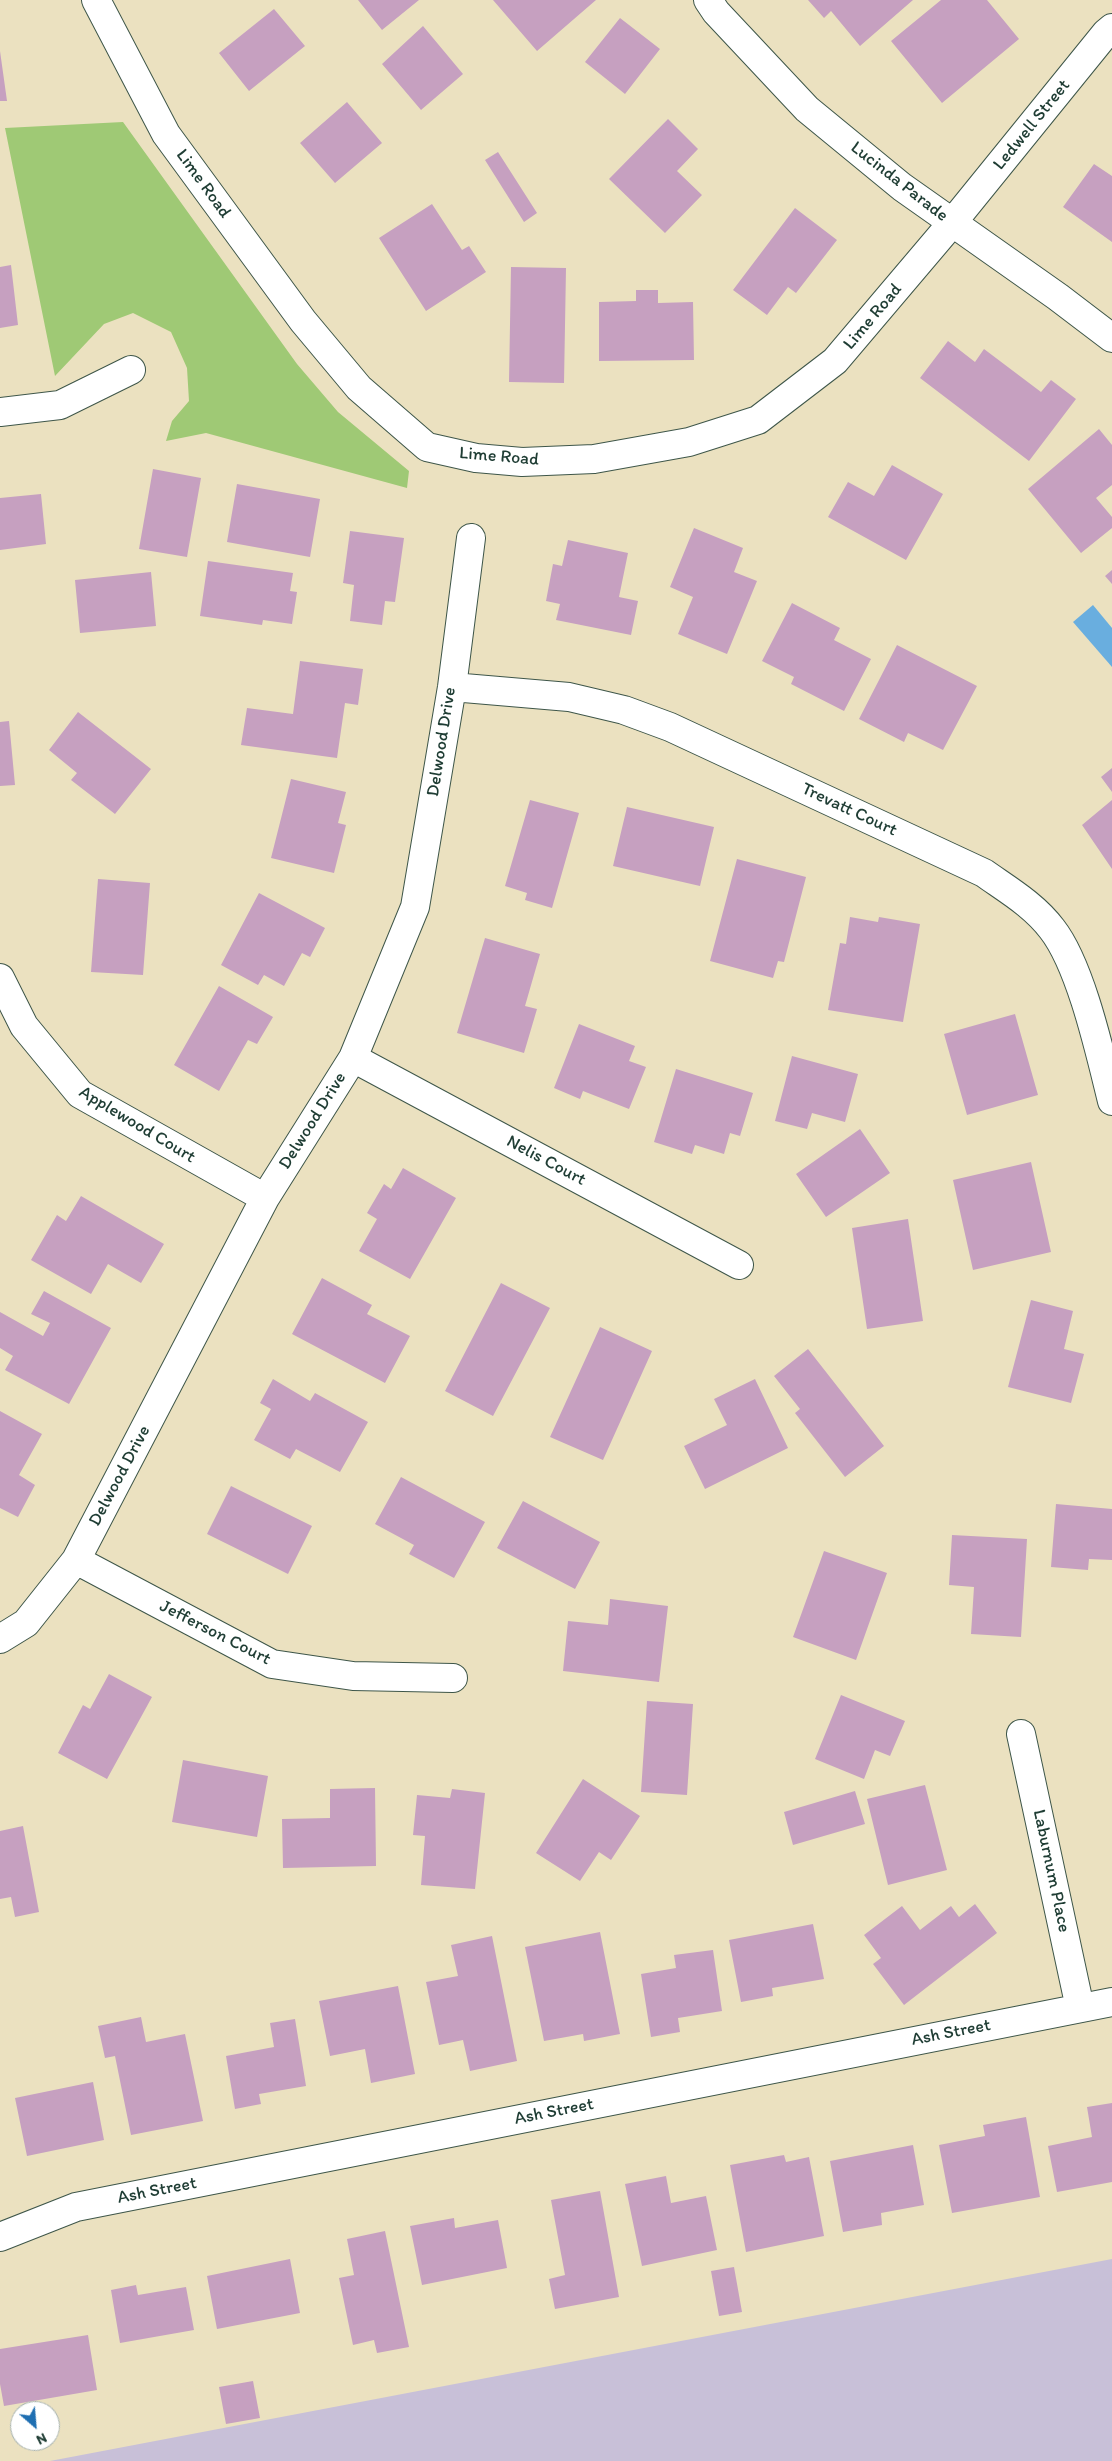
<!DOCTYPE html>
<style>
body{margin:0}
#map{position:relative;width:1112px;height:2461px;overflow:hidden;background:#ebe1c0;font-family:Itim,sans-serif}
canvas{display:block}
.north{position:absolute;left:10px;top:2401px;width:50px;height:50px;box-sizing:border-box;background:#fff;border:1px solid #a5b1ae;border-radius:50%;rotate:153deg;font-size:14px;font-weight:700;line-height:20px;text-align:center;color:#1f3d34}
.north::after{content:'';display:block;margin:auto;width:18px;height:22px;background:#1f6fb2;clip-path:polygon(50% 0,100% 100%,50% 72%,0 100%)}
</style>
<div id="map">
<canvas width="1112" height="2461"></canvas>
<div class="north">N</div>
</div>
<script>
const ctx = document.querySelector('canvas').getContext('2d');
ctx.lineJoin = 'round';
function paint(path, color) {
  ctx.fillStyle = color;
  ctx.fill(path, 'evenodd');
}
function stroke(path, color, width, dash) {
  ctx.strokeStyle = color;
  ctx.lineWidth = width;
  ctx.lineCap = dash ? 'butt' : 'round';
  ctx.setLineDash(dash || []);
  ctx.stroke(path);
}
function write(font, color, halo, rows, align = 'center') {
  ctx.font = font + ' Itim,sans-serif';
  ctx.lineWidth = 4.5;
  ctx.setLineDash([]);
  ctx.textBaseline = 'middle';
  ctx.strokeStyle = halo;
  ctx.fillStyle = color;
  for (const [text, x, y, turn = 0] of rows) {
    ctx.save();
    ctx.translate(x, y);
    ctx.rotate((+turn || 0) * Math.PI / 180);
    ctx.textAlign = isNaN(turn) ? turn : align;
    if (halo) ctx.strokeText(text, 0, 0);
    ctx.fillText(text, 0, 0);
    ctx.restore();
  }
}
paint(new Path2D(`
 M1112 2259V2461H50Z`), '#c8c0d8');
paint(new Path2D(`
 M123 122 297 364 338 412 409 471 407 488 206 433 166 441 172 421 189 401 187 368 171 332 133 313 104 324 55 376 5 128Z`), '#9fc975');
paint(new Path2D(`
 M1093 605 1112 628V667L1073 622Z`), '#69aedf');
paint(new Path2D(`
 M358 0H419L382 30Z
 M493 0H596L537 51Z
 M808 0H913L860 46 831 11 824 18Z
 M941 0H987L1019 39 942 103 891 41Z
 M274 9 305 46 249 91 219 53Z
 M620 18 660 49 625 94 585 62Z
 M423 26 463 74 421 110 382 64Z
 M0 51 7 101H0Z
 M347 102 382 143 335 183 300 143Z
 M668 119 698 149 677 171 702 195 665 233 609 179Z
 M498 152 537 213 524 222 485 160Z
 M1094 164 1112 176V242L1063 207Z
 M432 204 462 250 469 246 486 272 426 311 379 238Z
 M795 208 837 240 796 293 788 287 767 315 733 290Z
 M11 265 18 325 0 328V267Z
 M511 267 566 268 564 383 509 382Z
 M636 290H658V303L693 302 694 360 599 361V302L636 301Z
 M948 341 975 362 984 349 1041 392 1051 380 1076 399 1029 461 920 378Z
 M1099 429 1112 445V485L1096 498 1112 517V528L1081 553 1028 489Z
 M892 465 943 494 906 560 828 517 848 482 874 496Z
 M153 469 201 478 187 557 139 549Z
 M237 484 320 499 310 557 227 542Z
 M41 494 46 544 0 550V498Z
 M694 528 743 548 734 572 757 581 727 654 678 634 693 597 670 587Z
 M350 531 404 538 395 602 385 601 382 625 350 621 354 585 343 583Z
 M568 540 628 553 619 597 638 601 631 635 556 620 560 604 546 601 553 564 562 566Z
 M208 561 293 573 290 591 297 592 292 624 263 620 262 625 200 616Z
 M1112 570V584L1105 576Z
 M151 572 156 626 80 633 75 580Z
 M792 603 840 628 834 640 871 659 844 711 791 684 794 677 762 661Z
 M897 645 977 686 943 750 908 733 904 742 859 719Z
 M300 661 363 669 358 705 345 703 337 758 241 745 247 708 293 714Z
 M78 712 151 769 115 814 71 780 77 773 49 750Z
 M9 721 15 785 0 786V722Z
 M1112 768V792L1101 777Z
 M291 779 346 792 338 823 346 825 334 873 271 858Z
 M530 800 579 813 552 908 525 900 527 893 505 886Z
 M1112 800V869L1082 825Z
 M627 807 714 827 700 886 613 866Z
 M737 859 806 877 784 962 778 961 773 978 710 961Z
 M98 879 150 883 143 975 91 972Z
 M259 893 325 928 310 957 302 953 284 986 264 975 258 985 221 965Z
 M850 917 878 922 879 917 920 924 903 1022 828 1010 840 943 846 944Z
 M485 938 540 954 525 1006 537 1009 524 1053 457 1033Z
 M219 986 273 1017 257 1044 248 1040 219 1091 174 1065Z
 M1015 1014 1038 1095 967 1115 944 1034Z
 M579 1024 635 1046 629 1061 646 1067 629 1109 583 1091 580 1099 554 1088Z
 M792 1056 858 1074 845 1122 812 1113 807 1129 775 1121Z
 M676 1069 753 1093 740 1136 730 1133 724 1154 695 1145 692 1154 654 1142Z
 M860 1129 890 1173 826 1217 796 1174Z
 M1031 1162 1051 1252 973 1270 953 1180Z
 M403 1168 456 1198 410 1279 359 1251 377 1219 367 1213 384 1184 391 1189Z
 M81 1196 164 1244 141 1283 108 1264 91 1294 31 1260 57 1215 66 1221Z
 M908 1219 923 1321 867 1329 852 1228Z
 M322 1278 372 1305 367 1314 410 1336 385 1383 292 1334Z
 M501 1283 550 1308 493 1416 445 1391Z
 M44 1291 111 1328 69 1404 5 1370 13 1356 0 1348V1312L43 1336 50 1323 31 1314Z
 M1031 1300 1073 1311 1064 1349 1084 1354 1071 1403 1008 1387Z
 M600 1327 652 1351 603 1460 550 1437Z
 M808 1349 884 1446 845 1477 795 1413 800 1409 774 1376Z
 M273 1379 310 1401 315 1393 368 1422 340 1472 296 1449 290 1459 254 1440 271 1409 260 1403Z
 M755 1379 788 1448 705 1489 684 1446 727 1425 714 1399Z
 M0 1411 42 1434 19 1475 35 1485 18 1517 0 1508Z
 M401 1477 485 1522 454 1578 409 1554 414 1545 375 1524Z
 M231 1486 312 1526 288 1574 207 1534Z
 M523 1501 600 1542 575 1589 497 1548Z
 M1056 1504 1112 1509V1560L1089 1559 1088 1570 1051 1567Z
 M952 1535 1027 1539 1021 1637 971 1634 974 1587 949 1585Z
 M824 1551 887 1573 856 1660 793 1637Z
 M610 1599 668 1606 659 1682 563 1671 568 1621 608 1625Z
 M109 1674 152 1697 107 1779 58 1753 83 1705 90 1709Z
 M841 1695 905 1721 890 1756 875 1750 864 1779 815 1759Z
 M647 1701 693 1704 687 1795 641 1792Z
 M183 1760 268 1776 257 1837 172 1822Z
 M583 1779 640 1816 611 1860 599 1852 580 1881 536 1853Z
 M925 1785 947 1870 888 1885 867 1799Z
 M375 1788 376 1866 283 1868 282 1819 330 1818V1789Z
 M452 1789 485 1793 475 1889 421 1885 425 1836 413 1835 417 1795 450 1798Z
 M855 1791 865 1824 793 1845 784 1812Z
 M23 1826 39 1912 15 1917 11 1897 0 1899V1831Z
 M975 1904 997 1933 904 2005 873 1964 881 1958 864 1935 902 1906 920 1930 951 1906 959 1917Z
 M813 1924 824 1979 772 1988 773 1996 741 2002 729 1940Z
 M600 1932 620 2034 584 2041 583 2034 544 2041 525 1947Z
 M492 1936 517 2061 470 2071 463 2040 439 2045 426 1982 458 1976 451 1945Z
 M713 1950 722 2011 678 2018 680 2032 651 2037 641 1974 676 1968 674 1955Z
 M398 1986 415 2074 371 2083 365 2049 330 2056 319 2001Z
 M141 2017 146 2042 185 2034 203 2121 131 2135 115 2056 105 2058 98 2026Z
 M295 2019 306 2086 259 2094 261 2104 235 2109 226 2056 274 2047 270 2023Z
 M93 2082 104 2140 27 2156 15 2098Z
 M1112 2103V2182L1057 2192 1048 2146 1092 2137 1087 2107Z
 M1026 2117 1040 2197 952 2213 939 2145 985 2136 983 2125Z
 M913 2145 924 2205 881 2213 882 2225 843 2232 830 2161Z
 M784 2155 786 2162 809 2157 824 2236 746 2252 730 2165Z
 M666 2176 671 2203 706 2196 717 2250 642 2266 625 2184Z
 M600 2191 619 2297 555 2309 549 2279 565 2275 551 2200Z
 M454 2218 455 2228 498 2220 507 2268 422 2285 410 2226Z
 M385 2231 409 2347 377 2353 374 2340 353 2345 339 2278 354 2275 347 2239Z
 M290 2259 300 2313 217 2329 207 2276Z
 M734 2267 742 2312 719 2316 711 2271Z
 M136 2285 138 2295 186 2287 194 2330 120 2343 111 2290Z
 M88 2335 97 2390 4 2406 0 2384V2349Z
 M253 2381 260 2418 226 2424 219 2387Z`), '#c6a0c0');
const street = new Path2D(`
 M96 0 166 134 303 321 359 388 427 447 476 458 522 462 594 459 689 442 758 420 835 361 952 223 1106 33 1112 28
 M708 0 716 12 807 109 902 187 1058 297 1112 338
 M0 412 60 405 131 370
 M452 687 569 697 624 710 670 727 984 873C1008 890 1034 905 1052 929 1081 966 1100 1053 1112 1101
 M0 978 24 1026 80 1094 265 1198
 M353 1058 739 1265
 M76 1560 272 1664 353 1676 453 1678
 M0 1639 26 1623 76 1560 265 1198 353 1058 415 907 452 687 471 538
 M1021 1734 1080 2008
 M0 2237 76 2207 1112 2002`);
stroke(street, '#3e5649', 30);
stroke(street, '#fff', 28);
write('18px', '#1f3d34', '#fff', [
 ["Ledwell Street",1032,125,-51],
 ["Lucinda Parade",899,182,38],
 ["Lime Road",203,184,54],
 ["Lime Road",873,317,-50],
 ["Lime Road",499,457,5],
 ["Delwood Drive",442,742,-81],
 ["Trevatt Court",849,810,25],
 ["Delwood Drive",313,1121,-58],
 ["Applewood Court",137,1125,31],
 ["Nelis Court",546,1161,28],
 ["Delwood Drive",120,1476,-62],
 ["Jefferson Court",215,1633,27],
 ["Laburnum Place",1051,1871,78],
 ["Ash Street",951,2033,-11],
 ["Ash Street",554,2112,-11],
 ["Ash Street",157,2191,-11]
]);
</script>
